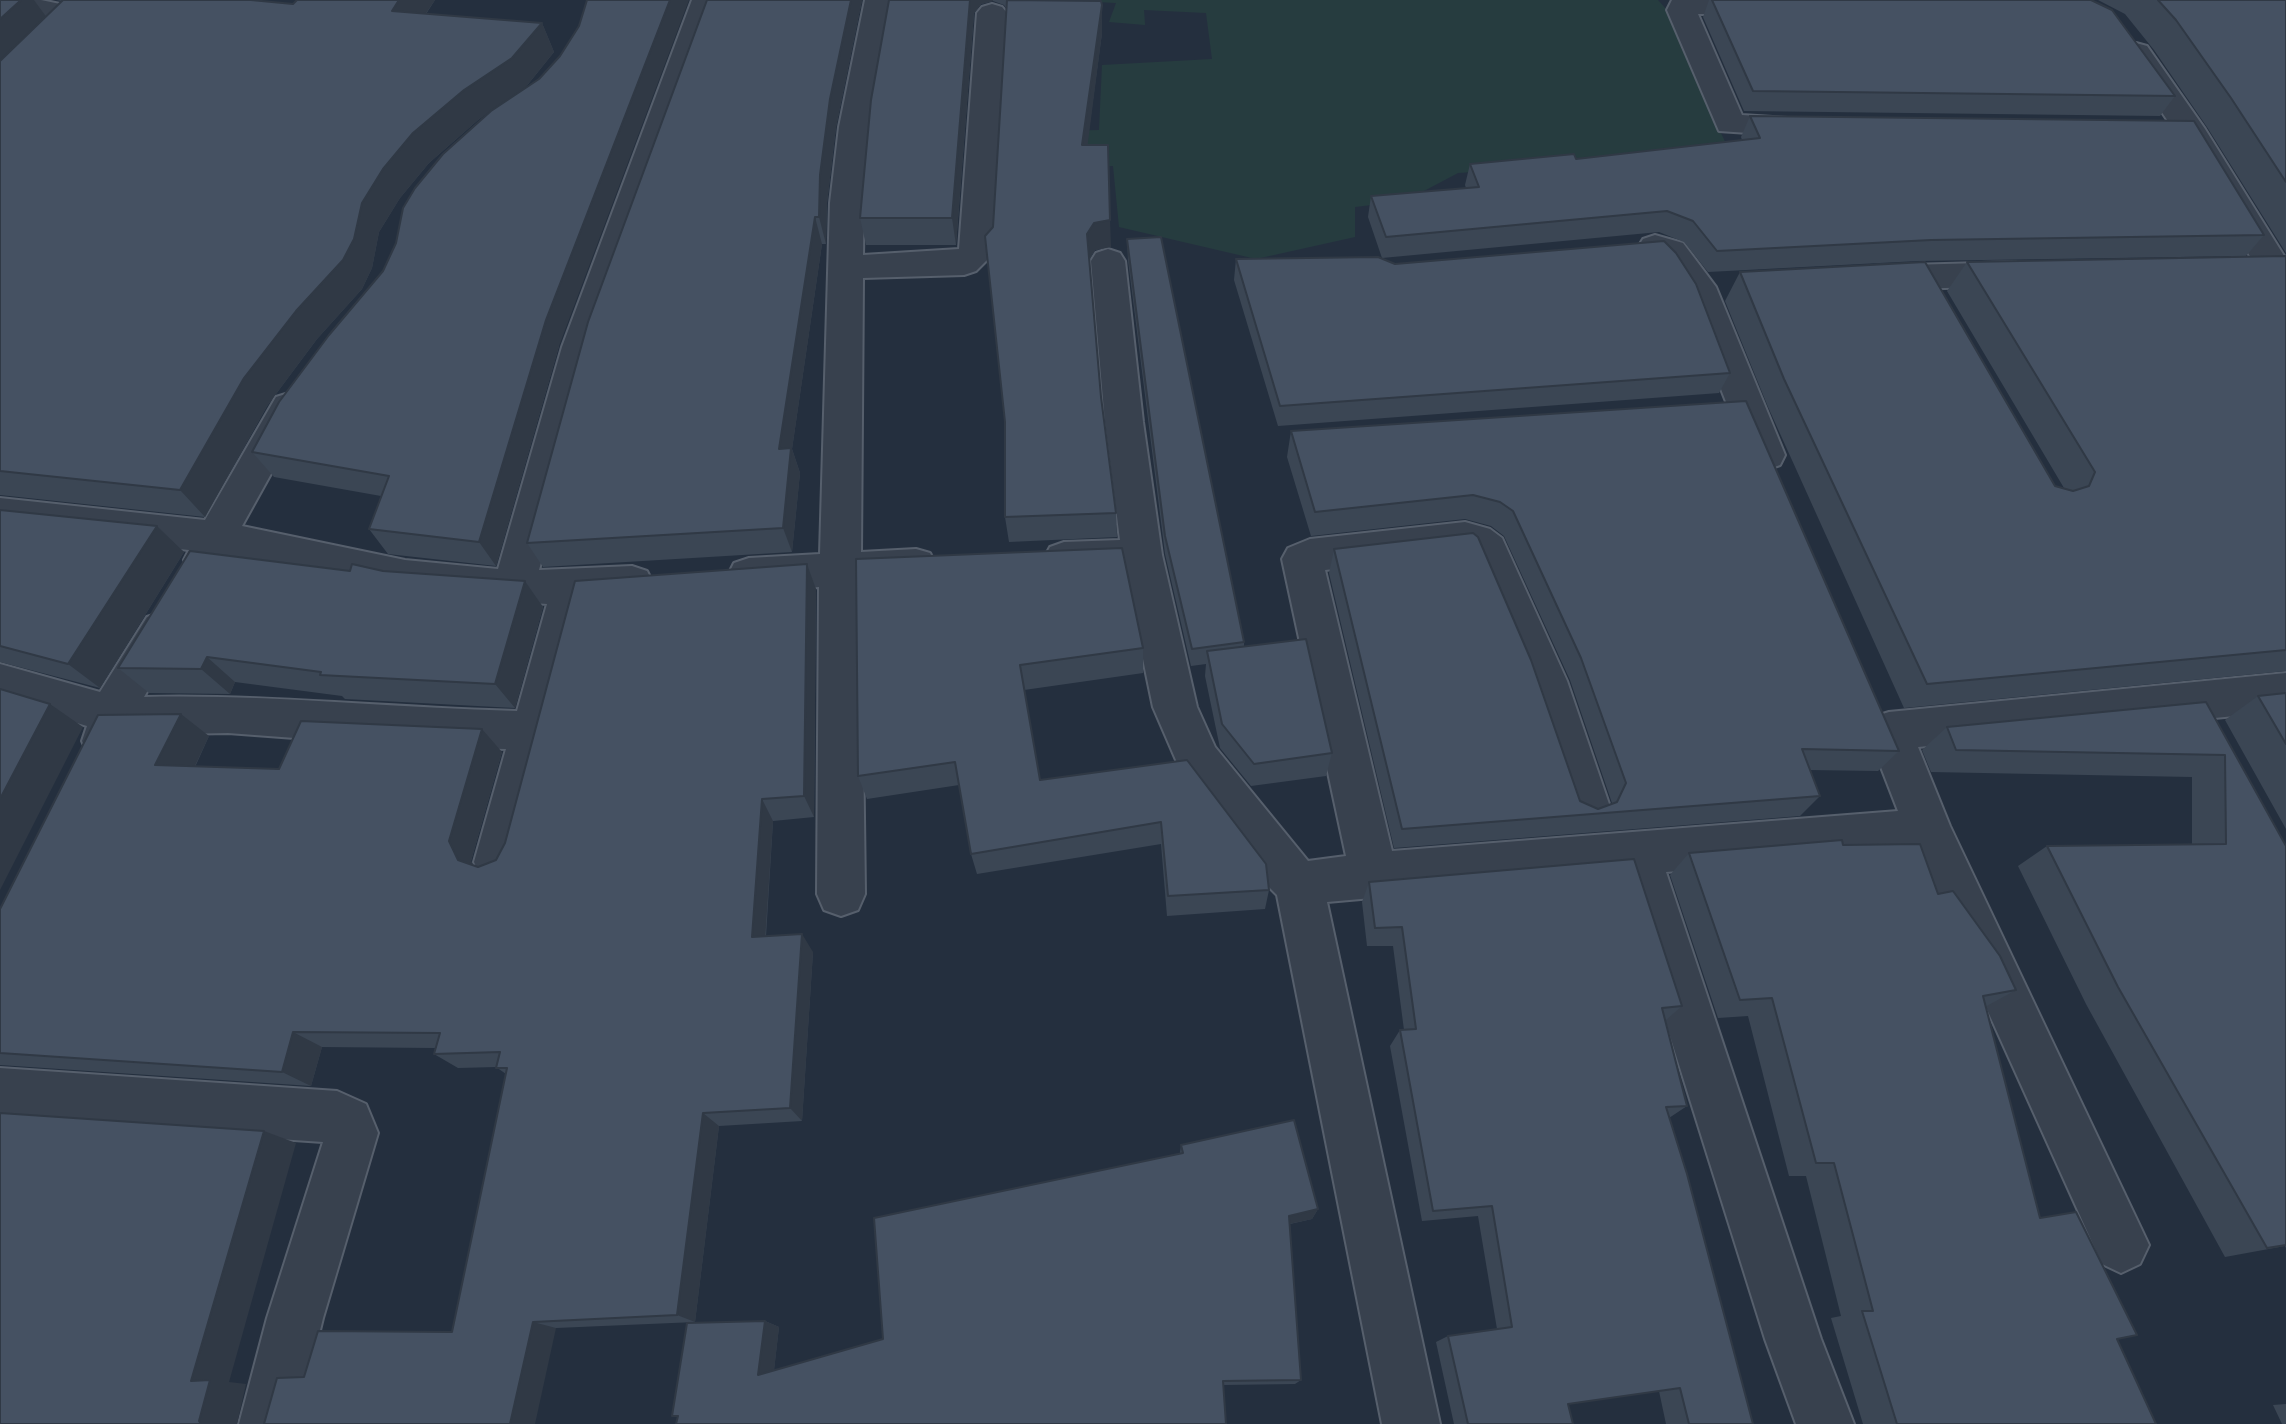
<!DOCTYPE html>
<style>
body{margin:0}
canvas{display:block;background:#242f3e}
</style>
<canvas width="2286" height="1424"></canvas>
<script>
const ctx = document.querySelector('canvas').getContext('2d');
ctx.lineJoin = 'round';
function paint(path, color) {
  ctx.fillStyle = color;
  ctx.fill(path, 'evenodd');
}
function stroke(path, color, width, dash) {
  ctx.strokeStyle = color;
  ctx.lineWidth = width;
  ctx.lineCap = dash ? 'butt' : 'round';
  ctx.setLineDash(dash || []);
  ctx.stroke(path);
}
paint(new Path2D(`
 M1058 0H1658L1666 9 1695 79 1731 154 1458 173 1405 201 1355 207V237L1256 259 1119 227 1113 166 989 171 996 133 1099 130 1102 65 1212 59 1206 13 1144 10 1145 25 1109 22 1116 3Z`), '#263c3f');
const minor = new Path2D(`
 M0 0H41L89 10 94 16 11 99 0 101V75L57 21 0 10Z
 M692 0H722L598 347 539 570 632 566 647 571 653 583 647 595 632 600 589 603 522 862 515 877 498 884 481 877 474 862 506 749 415 747 228 733 128 735 120 755 104 760 88 755 82 741 87 726 0 700V664L100 692 147 617 162 612 177 617 183 629 144 697C268 694 392 708 517 711L547 604 405 594 227 555 218 571 204 576 190 571 184 560 189 550 0 530V498L205 520 276 397 289 393 302 397 308 407 242 526 405 560 498 569 562 347Z
 M865 0H895C879 85 864 168 863 255L959 249 977 13 982 7 992 4 1002 7 1007 13 993 254 976 271 964 275 863 278 861 552 916 549 930 553 936 565 930 577 916 581 861 585 865 894 858 910 841 916 824 910 817 894 819 587 749 592 734 587 728 575 734 563 749 558 820 554 830 203 839 127Z
 M1672 0H1777L1781 5 1776 11 1766 14H1698L1742 115 1818 120 1823 127 1818 134 1807 137 1719 131 1667 10Z
 M2136 43 2147 46 2205 129 2286 259V299L2274 296 2174 130 2121 52 2125 46Z
 M1655 235 1683 243 1716 287 1785 455 1780 465 1766 470 1752 465 1747 455 1682 290 1659 260 1643 255 1638 247 1643 239Z
 M1108 249 1120 253 1125 261 1143 422 1162 555 1197 707 1215 747 1308 861 1346 856 1282 559 1288 548 1310 539 1465 522 1490 529 1502 538 1567 681 1609 804 1602 819 1586 825 1570 819 1523 681 1472 559 1465 554 1325 570 1392 851 1898 811 1867 731 1873 717 1889 712 2286 673V711L1918 747 1950 826 2140 1226 2149 1245 2140 1264 2121 1273 2102 1264 1916 852 1666 872 1821 1339 1854 1424H1796L1765 1339 1620 876 1327 902 1440 1424H1382L1277 895 1263 881 1182 774 1153 707 1125 572 1064 574 1050 569 1044 558 1050 547 1064 542 1120 540 1105 422 1091 261 1096 253Z
 M2016 262 2028 266 2033 274 2028 282 2016 286 1873 290 1861 286 1855 278 1861 270 1873 266Z
 M0 1068 337 1091 366 1104 378 1133 323 1318 297 1424H239L267 1318 323 1142 0 1120Z`);
stroke(minor, '#565f6c', 4);
paint(minor, '#38414e');
paint(new Path2D(`
 M0 0H34L46 16 62 1 56 0H251L293 4 297 0H435L426 14 542 23 554 52 525 88 559 346 496 566 388 554 369 529 381 496 274 477 252 452 383 271 490 111 478 120 429 163 400 198 379 232 372 268 362 289 317 339 267 406 205 517 0 495Z
 M707 0H862L836 127 827 203 826 244H822L792 449 800 473 792 552 543 567 527 543Z
 M889 0H1100L1102 33 1087 145 1111 247 1095 250 1089 260 1101 397 1116 513 1117 537 1009 542 1005 517V422L993 227 1006 8 1004 5 993 1 981 4 974 13 956 245H866L860 218Z
 M1709 0H2091L2175 96 2160 116 1744 111 1703 17Z
 M2098 0H2286V253L2207 127 2154 50 2125 14Z
 M1750 116 2264 235 2246 256 1918 261 1708 272 1684 242 1659 232 1382 258 1368 217 1371 196 1466 188 1465 185 1470 164 1576 159 1742 140 1741 137Z
 M1127 239 1244 642V646L1332 753 1326 776 1251 786 1220 748 1205 676 1206 664 1191 666 1165 554 1128 260Z
 M2286 256V671L1904 708 1768 407 1725 301 1740 272 2055 486 2064 488 1947 291 1967 262Z
 M1236 259 1395 264 1730 373 1719 393 1278 426 1234 280Z
 M1746 401 1899 751 1878 771 1810 770 1820 796 1800 816 1394 848 1329 573 1334 549 1580 801 1598 809 1612 803 1570 680 1504 536 1491 526 1465 519 1311 536 1287 457 1291 431Z
 M0 510 157 526 184 552 100 688 0 662Z
 M856 559 1143 648V673L1024 690 1040 780 1187 760 1269 890 1265 909 1167 916 1161 844 977 874 971 854 959 785 867 799 858 776Z
 M807 564 816 589 814 817 773 821 766 936 813 952 802 1121 719 1126 695 1322 556 1328 304 1377 452 1332 506 1074 496 1067 458 1068 434 1054 435 1048 322 1047 311 1086 0 1065V909L209 736 195 767 279 769 502 752 471 861 473 866 478 867 496 860Z
 M350 571H383L525 581 543 607 515 708 345 699 342 696 235 682 230 694 149 693 118 668Z
 M2286 693V829L2225 720 2258 696Z
 M2206 702 2286 846V1248L2285 1246 2225 1257 2086 1004 2018 866 2047 846 2192 845V777L1931 772 1922 750 1947 727Z
 M1843 845 1938 894 2016 990 1985 1007 2040 1218 2117 1339 2156 1424H1863L1831 1318 1841 1316 1806 1176H1789L1748 1016 1718 1018 1670 875 1689 853Z
 M1369 882 1682 1006 1666 1020 1687 1106 1669 1118 1753 1424H1666L1659 1391 1568 1404 1573 1424H1454L1436 1342 1448 1336 1497 1329 1478 1216 1422 1221 1390 1046 1400 1030H1404L1393 946H1367L1362 902Z
 M1181 1145 1318 1209 1312 1219 1290 1224 1301 1380 1295 1384 1223 1385 677 1417 672 1416 765 1321 779 1327 774 1370 883 1339 1180 1153Z
 M2286 1404V1424H2282L2273 1405Z`), '#3b4654');
paint(new Path2D(`
 M21 0H34L51 23 0 71V19Z
 M399 0H435L407 41 392 11Z
 M670 0H689L559 346 496 566 479 542 546 320Z
 M851 0H862L836 127 827 203 826 244 819 217 820 175 830 99Z
 M970 0H993V1L981 4 974 13 956 245 952 218Z
 M1102 5V33L1084 173 1082 145Z
 M542 23 554 52 525 88 478 120 429 163 400 198 379 232 372 268 362 289 317 339 267 406 205 517 180 490 244 378 362 203 383 169 413 133Z
 M815 217 822 244 792 449 800 473 792 552 783 528 779 449Z
 M1110 220 1111 247 1095 250 1088 261 1087 234 1094 223Z
 M157 526 184 552 100 688 68 664Z
 M807 564 816 589 814 817 804 796Z
 M525 581 543 607 515 708 495 684Z
 M207 657 235 682 230 694 201 669Z
 M50 704 83 727 0 890V799Z
 M181 714 209 736 185 787 155 765Z
 M482 729 502 752 471 861 480 880 458 860 449 841Z
 M762 799 773 821 764 955 752 937Z
 M802 934 813 952 802 1121 790 1108Z
 M293 1032 322 1047 311 1086 282 1072Z
 M703 1113 719 1126 695 1322 677 1315Z
 M264 1131 296 1143 229 1382 246 1384 237 1424H201L199 1421 191 1381Z
 M1318 1209 1312 1219 1284 1225 1289 1216Z
 M765 1321 779 1327 773 1379 758 1375Z
 M533 1322 556 1328 535 1424H510Z`), '#303945');
const building = new Path2D(`
 M0 0H21L0 19Z
 M63 0H251L293 4 297 0H399L392 11 542 23 512 58 464 90 413 133 383 169 362 203 354 239 343 260 296 311 244 378 180 490 0 471V61Z
 M587 0H670L546 320 479 542 369 529 389 476 252 452 279 402 329 335 383 271 396 243 403 208 415 188 443 154 491 111 539 79 560 56 579 26Z
 M707 0H851L830 99 820 175 819 217H815L779 449 791 448 783 528 527 543 588 322Z
 M889 0H970L952 218H860L871 100Z
 M1007 0 1101 1 1102 5 1082 145H1108L1110 220 1094 223 1087 234 1101 397 1116 513 1005 517V422L985 236 993 227Z
 M1712 0H2091L2112 10 2175 96 1753 91Z
 M2158 0H2286V182L2231 98 2176 20Z
 M1750 116 2194 121 2264 235 1931 240 1717 251 1693 221 1667 211 1386 237 1371 196 1479 187 1470 164 1574 154 1576 159 1760 138Z
 M1161 237 1244 642 1192 649 1165 536 1127 239Z
 M1664 241 1676 253 1696 284 1730 373 1280 406 1236 259 1378 257 1395 264Z
 M2286 256V650L1927 684 1784 379 1740 272 1925 262 2055 486 2073 491 2089 486 2095 472 1967 262Z
 M1746 401 1899 751 1802 749 1820 796 1402 829 1334 549 1473 533 1478 537 1531 660 1580 801 1598 809 1617 802 1626 783 1581 658 1513 511 1500 502 1473 495 1315 512 1291 431Z
 M0 510 157 526 68 664 0 646Z
 M1122 548 1143 648 1020 665 1040 780 1187 760 1266 864 1269 890 1168 896 1161 822 971 854 955 762 858 776 856 559Z
 M190 551 350 571 352 564 383 571 525 581 495 684 320 675 321 672 207 657 201 669 118 668Z
 M807 564 804 796 762 799 752 937 802 934 790 1108 703 1113 677 1315 533 1322 510 1424H264L277 1378 304 1377 318 1331 452 1332 507 1068H496L500 1052 434 1054 440 1033 293 1032 282 1072 0 1053V909L98 715 181 714 155 765 279 769 301 721 482 729 449 841 458 860 478 867 496 860 505 843 575 581Z
 M1306 639 1332 753 1254 764 1222 724 1207 651Z
 M0 689 50 704 0 799Z
 M2286 693V744L2258 696Z
 M2206 702 2286 846V1245L2267 1248 2118 987 2047 846 2226 844 2225 755 1956 750 1947 727Z
 M1842 840 1843 845 1920 844 1938 894 1953 891 2000 956 2016 990 1983 996 2040 1218 2076 1212 2137 1335 2117 1339 2156 1424H1897L1862 1311H1873L1834 1163H1816L1772 998 1740 1000 1689 853Z
 M1634 859 1682 1006 1662 1008 1687 1106 1666 1107 1687 1174 1753 1424H1689L1680 1388 1568 1404 1573 1424H1468L1448 1336 1512 1327 1492 1206 1433 1211 1400 1030 1416 1029 1402 927 1375 928 1369 882Z
 M0 1113 264 1131 191 1381 210 1380 199 1421 201 1424H0Z
 M1294 1120 1318 1209 1289 1216 1301 1380 1223 1381 1226 1424H676L678 1416H672L687 1323 765 1321 758 1375 883 1339 874 1218 1183 1153 1181 1145Z`);
paint(building, '#455162');
stroke(building, '#303945', 2);
</script>
